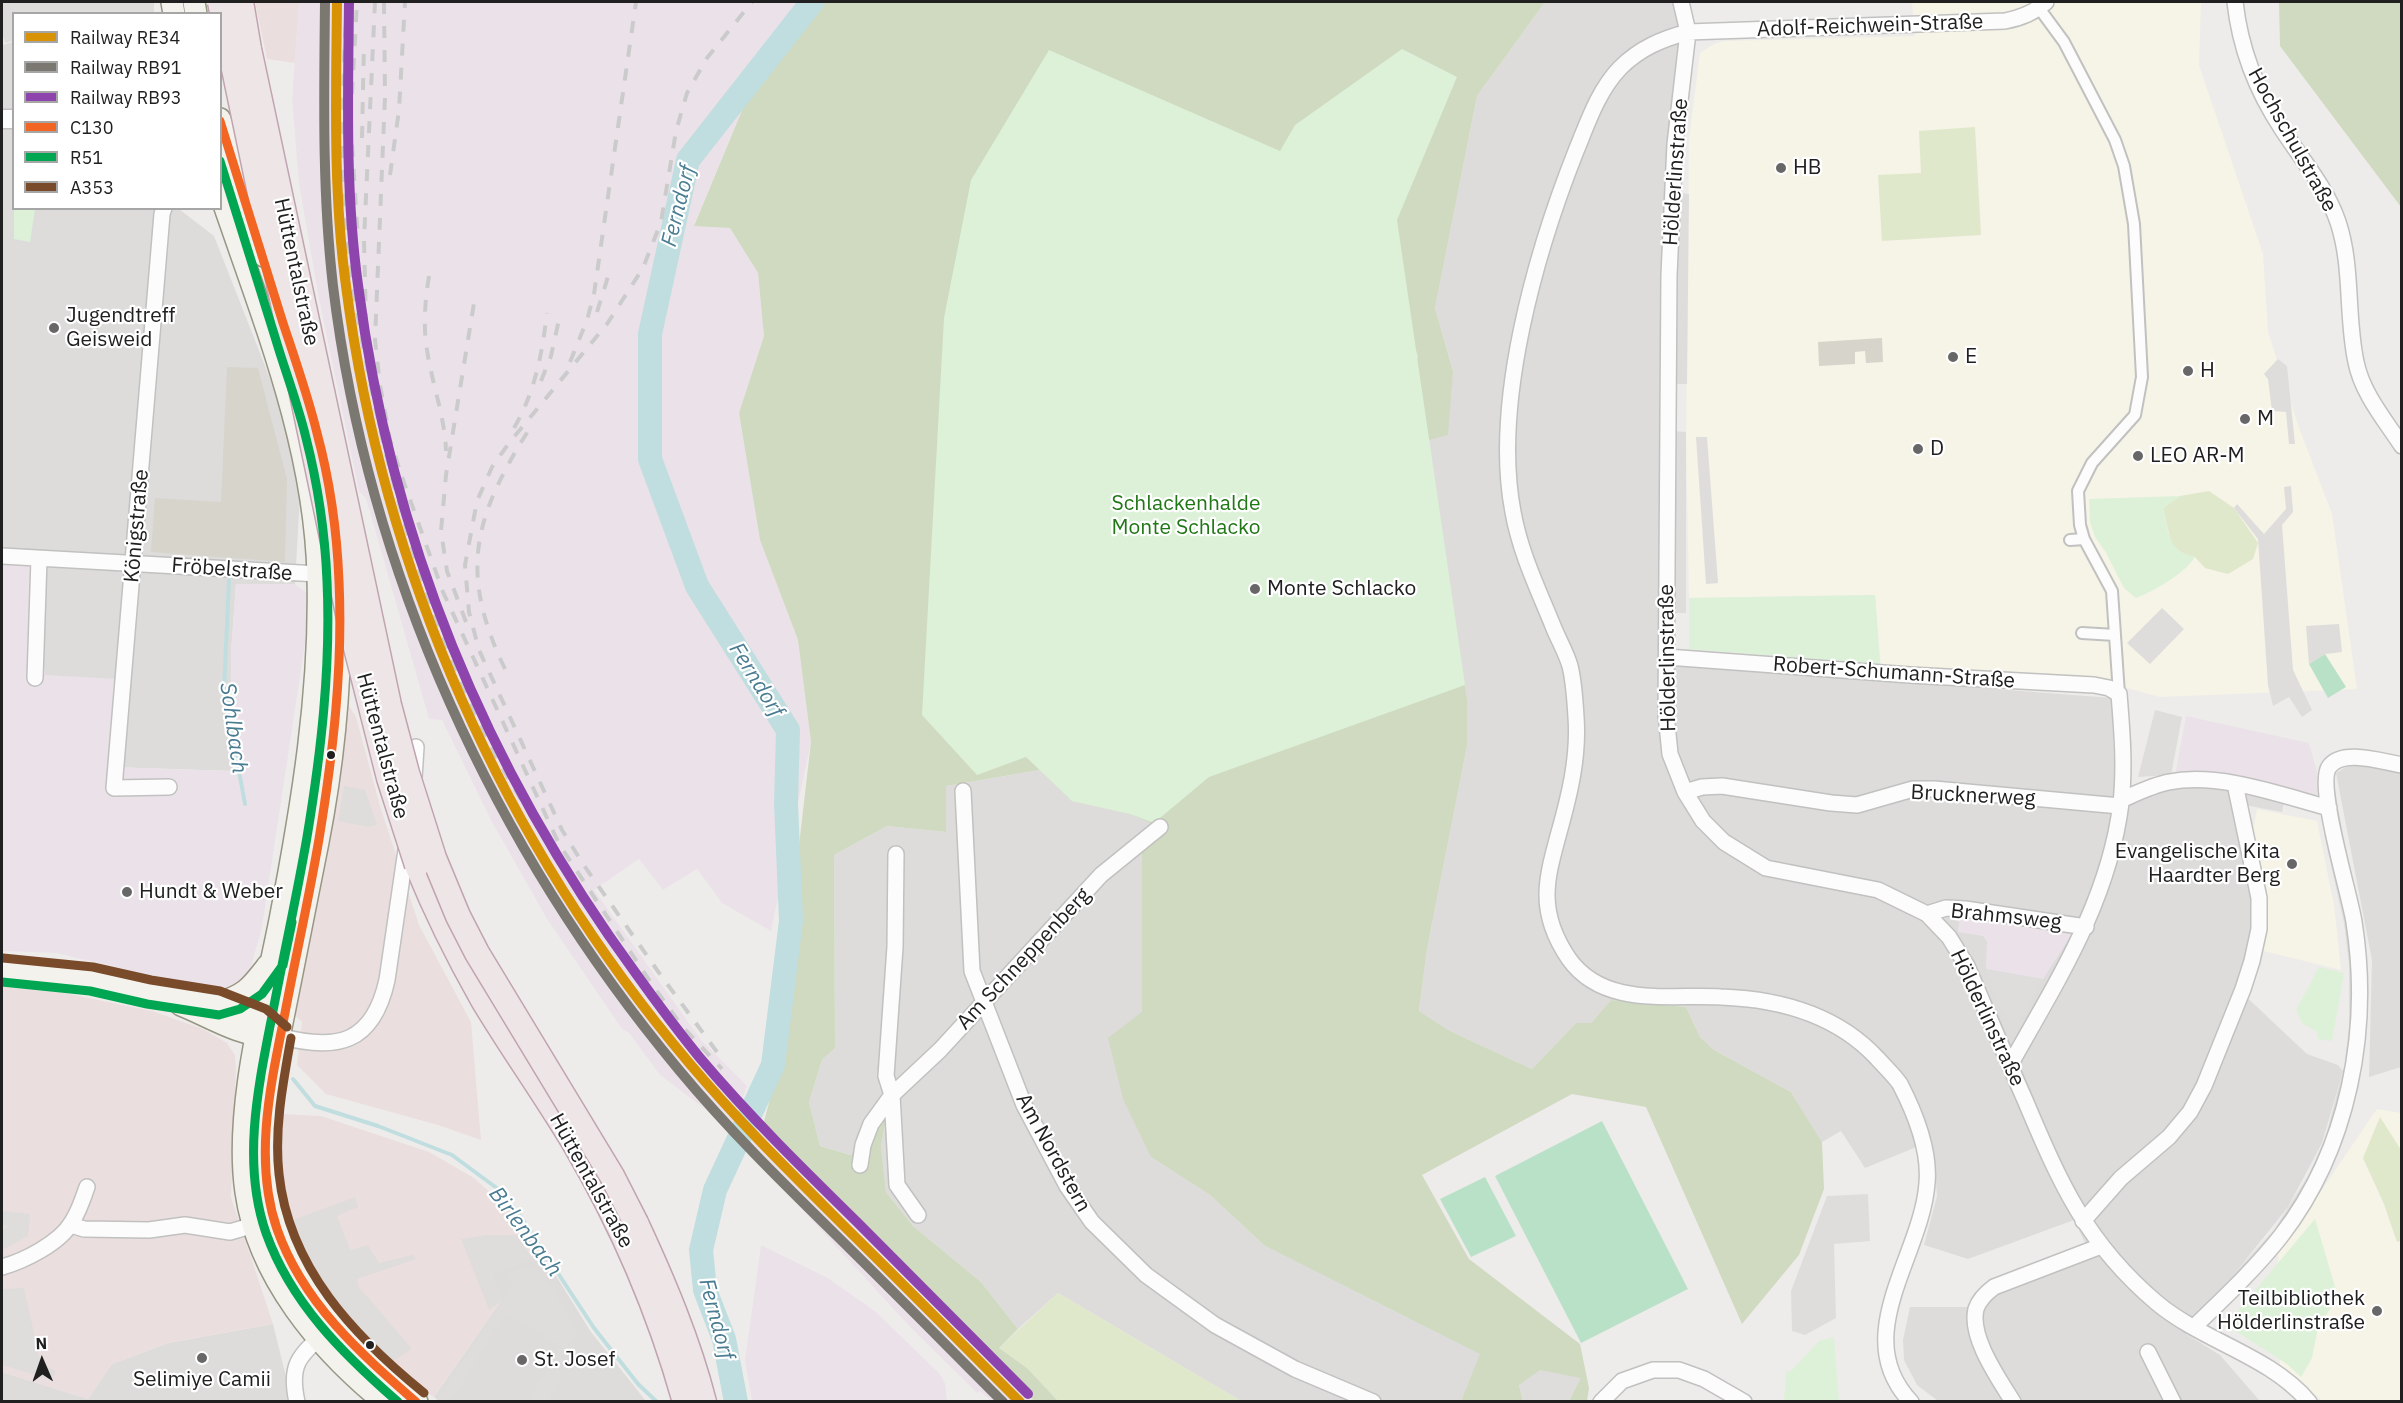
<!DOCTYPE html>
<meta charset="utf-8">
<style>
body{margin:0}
#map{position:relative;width:2403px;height:1403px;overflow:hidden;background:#eeecea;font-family:"IBM Plex Sans",sans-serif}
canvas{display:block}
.frame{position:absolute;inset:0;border:3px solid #202020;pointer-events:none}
.legend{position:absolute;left:12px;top:12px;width:210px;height:198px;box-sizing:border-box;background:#fff;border:2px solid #a6a6a6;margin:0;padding:8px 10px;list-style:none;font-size:18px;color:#202020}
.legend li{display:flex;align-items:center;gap:12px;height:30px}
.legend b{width:30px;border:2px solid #a6a6a6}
.north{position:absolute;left:12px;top:1331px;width:60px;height:60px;-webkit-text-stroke:4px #fff;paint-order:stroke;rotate:358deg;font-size:16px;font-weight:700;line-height:24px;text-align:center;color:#202020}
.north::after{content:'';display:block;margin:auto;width:21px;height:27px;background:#202020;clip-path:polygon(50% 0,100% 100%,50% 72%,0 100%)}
</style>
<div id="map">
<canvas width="2403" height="1403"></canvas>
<div class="frame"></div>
<ul class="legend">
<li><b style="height:8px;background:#d79205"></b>Railway RE34</li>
<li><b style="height:8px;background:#7b7872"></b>Railway RB91</li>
<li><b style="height:8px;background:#8e44ad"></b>Railway RB93</li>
<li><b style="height:8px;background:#f26522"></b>C130</li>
<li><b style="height:8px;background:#00a651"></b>R51</li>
<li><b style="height:8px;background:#7a4b2a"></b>A353</li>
</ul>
<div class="north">N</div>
</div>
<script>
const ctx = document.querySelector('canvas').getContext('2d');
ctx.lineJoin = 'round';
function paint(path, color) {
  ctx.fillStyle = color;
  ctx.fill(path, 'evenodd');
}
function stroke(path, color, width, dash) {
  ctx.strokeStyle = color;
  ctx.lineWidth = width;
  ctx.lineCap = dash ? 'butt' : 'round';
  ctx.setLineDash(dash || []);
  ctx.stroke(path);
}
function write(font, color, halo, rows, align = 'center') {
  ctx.font = font + ' "IBM Plex Sans",sans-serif';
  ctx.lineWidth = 4.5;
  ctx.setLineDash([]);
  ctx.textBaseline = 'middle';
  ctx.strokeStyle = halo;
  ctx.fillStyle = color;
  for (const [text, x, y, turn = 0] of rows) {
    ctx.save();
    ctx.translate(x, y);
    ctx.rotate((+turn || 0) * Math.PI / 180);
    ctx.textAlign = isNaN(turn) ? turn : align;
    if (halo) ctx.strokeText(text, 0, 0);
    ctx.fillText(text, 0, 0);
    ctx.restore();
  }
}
paint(new Path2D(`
 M1545 2H1673L1679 10 1684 70 1660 663 2112 698 2115 798 2191 786 2234 791 2256 889 2255 943 2239 990 2307 1054 2338 1065 2343 1071 2322 1143 2288 1207 2186 1334 2220 1355 2260 1401H1938L1917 1385 1904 1360 1903 1340 1910 1307H1972L2003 1288 2092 1257 2074 1220 1968 1259 1924 1245 1937 1196 1934 1157 1919 1146 1865 1168 1841 1131 1822 1142 1791 1092 1714 1050 1700 1037 1686 1007 1611 1000 1591 1023H1576L1532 1069 1450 1031 1419 1011 1427 949 1467 746V699L1429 439 1453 370 1435 308 1477 96Z
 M13 42 14 208 179 209 214 236 282 409 300 495 295 584H236L231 654 232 771 109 767 45 675 32 566 2 564V45Z
 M2351 764 2401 772V1067L2369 1077 2372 960 2336 773Z
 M1041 770 1072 801 1130 814 1154 823 1142 849V1012L1151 1157 1210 1195 1265 1246 1481 1354 1461 1401H1241L1058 1293 1018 1329 981 1282 913 1226 886 1192 881 1146 887 1116 852 1155 820 1146 809 1102 822 1060 835 1048 834 855 887 826 946 832V786Z
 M543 1255 591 1332 646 1401 440 1402 434 1397 501 1301 492 1273Z
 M273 1324 292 1401H2V1372L88 1399 112 1364 168 1343Z`), '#dddcdb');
paint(new Path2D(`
 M255 2H299L295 63 267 59Z
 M344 698 356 717 380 806 419 925 471 1022 481 1140 438 1125 326 1094 297 1065 302 1022 295 1015 323 854Z
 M2 982H11L152 1011 203 1029 227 1043 235 1055 236 1069 231 1197 273 1324 168 1343 112 1364 88 1399 2 1372Z
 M284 1114 321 1116 429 1152 474 1178 514 1214 543 1255 493 1273 501 1301 434 1397 377 1357 333 1311 306 1275 290 1233 276 1173Z`), '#ebdede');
paint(new Path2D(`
 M299 2H824L748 96 694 225 730 228 758 273 764 336 739 413 760 540 798 640 811 742 771 931 722 903 697 869 663 890 639 859 594 890 701 1040 747 1086 740 1104 926 1295 1034 1401H991L980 1391 977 1393 910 1327 722 1122 660 1075 629 1033 622 1029 547 919 492 822 442 720 429 719 366 498 359 491 319 299 299 184 292 99Z
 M2 564 32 566 45 675 115 679 110 767 232 771 231 654 236 584H295L307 593 308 624 262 927 248 978 219 991 56 953 2 951Z
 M2186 716 2309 743 2318 775V793L2314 797 2175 775Z
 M1960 914 2074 931 2043 979 1986 969 1987 942 1983 936 1958 932Z
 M761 1245 828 1278 876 1312 939 1373 945 1383 947 1401H752L745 1360Z`), '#ebe2e9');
paint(new Path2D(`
 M1912 2H2201L2199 65 2263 254 2268 332 2298 425 2332 514 2357 689 2160 697 2109 683 1881 668 1875 595 1689 598 1686 437 1689 139 1700 53 1714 44 1724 41 1915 36Z
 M2257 809 2317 821 2334 905 2341 970 2260 950 2252 834Z
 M2377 1109 2401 1113V1401H2322L2280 1365 2278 1254Z`), '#f6f3e7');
paint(new Path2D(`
 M1882 338 1883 362 1866 363 1865 351 1855 352V364L1819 366 1818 342Z
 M227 367 258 368 287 479 285 562 151 552 155 498 221 502Z`), '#d7d4cc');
paint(new Path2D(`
 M1975 127 1981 235 1882 241 1878 175 1921 173 1919 131Z
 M2209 491 2234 508 2258 543 2253 559 2228 574 2205 568 2195 557 2183 554 2172 546 2163 508 2180 496Z
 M2380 1117 2401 1150V1241L2397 1242 2384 1204 2363 1158Z
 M1058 1293 1241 1401H1058L1027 1368 999 1348Z`), '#e0e8cb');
paint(new Path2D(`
 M824 2H1545L1477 96 1435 308 1453 371 1448 435 1429 440 1467 699V746L1427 949 1419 1011 1450 1031 1532 1069 1576 1023H1591L1611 1000 1686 1007 1700 1037 1714 1050 1791 1092 1822 1142 1824 1189 1799 1255 1742 1324 1646 1107 1572 1094 1422 1175 1469 1259 1580 1344 1589 1388 1587 1401H1569L1580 1378 1519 1385 1523 1401H1461L1480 1354 1265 1246 1210 1195 1151 1157 1123 1099 1108 1038 1142 1012V849L1153 824 1130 814 1072 801 1040 770 946 786V832L887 826 834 855 835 1048 822 1060 809 1102 820 1146 851 1155 887 1114 881 1146 886 1192 913 1226 981 1282 1018 1329 999 1348 1027 1368 1058 1401H1034L912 1281 763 1125 769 1103 811 742 798 640 760 540 739 413 764 336 758 273 730 228 694 226 748 96ZM1358 169 1418 357 1335 458Z
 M2279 2H2401V207L2280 46Z`), '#cfdac1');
paint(new Path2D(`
 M1402 49 1457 77 1397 220 1465 685 1209 777 1154 823 1130 814 1072 801 1026 757 977 775 922 715 944 318 971 180 1049 50 1280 151 1295 125Z
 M14 209H35L30 242 14 239Z
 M2180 496 2163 508C2170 534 2166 550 2195 557 2185 573 2153 592 2136 598L2124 588 2105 551 2095 537 2090 522 2089 499Z
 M1875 595 1880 664 1689 649V598Z
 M2319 967 2344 973 2332 1041 2318 1039 2317 1032 2302 1023 2296 1010Z
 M2315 1219 2338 1297 2318 1327 2312 1358 2301 1377 2287 1364 2226 1325Z
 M1834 1337 1839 1401 1784 1400 1786 1372 1791 1371 1819 1341Z`), '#dcf1d8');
paint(new Path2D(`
 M2325 654 2346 687 2328 698 2309 664Z
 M1602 1121 1688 1289 1581 1343 1495 1176Z
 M1485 1177 1516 1236 1471 1257 1440 1199Z`), '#b9e1c8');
paint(new Path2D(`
 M2 2H154V13L14 14 13 41 5 43 2 33Z
 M1680 193 1689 194 1687 384H1673L1674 287Z
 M2278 359 2287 366 2295 444H2289L2286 412 2272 411 2268 379 2264 374Z
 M1673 431 1686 432V613H1673Z
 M1696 437H1707L1718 583 1706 584Z
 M2291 486 2293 512 2282 525 2293 670 2312 710 2302 717 2289 697 2273 706 2268 685 2258 539 2234 508 2237 504 2264 534 2286 509 2284 487Z
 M2162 608 2184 629 2150 664 2127 643Z
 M2339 624 2342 652 2325 654 2309 664 2306 626Z
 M2155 710 2182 717 2171 775 2138 777Z
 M344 786 365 790 377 825 368 827 338 821Z
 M2245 795 2284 802 2282 812 2244 805Z
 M2329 833 2349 922 2355 989 2349 1066 2334 1124 2312 1178 2278 1232 2221 1293 2218 1291 2274 1230 2308 1176 2325 1139 2344 1067 2349 1028V964L2344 923 2324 834Z
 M1986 970 2043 979 2020 1019 2014 1023 2006 1019 2000 1009Z
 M1868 1194 1870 1241 1834 1244 1836 1318 1805 1335 1792 1331 1791 1291 1827 1196Z
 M355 1197 358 1207 337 1216 350 1250 368 1245 379 1263 413 1255 416 1259 357 1279 359 1287 412 1349 390 1363 344 1317 311 1270 293 1220Z
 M2 1211 30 1214 28 1236 2 1250V1231L8 1226 2 1225Z
 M487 1235H516L533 1259 493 1273 501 1301 489 1310 461 1239Z
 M535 1265 539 1276 551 1286 578 1332 562 1354 560 1379 548 1401H528L561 1346 505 1314 451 1401H440L437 1399 512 1288 508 1272Z
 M24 1288 41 1364 56 1371 52 1380 2 1365V1289Z
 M1540 1370 1581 1378 1569 1401H1523L1519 1385Z`), '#dedddc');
stroke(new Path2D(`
 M229 580 224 689 245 804
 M293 1079 315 1106 378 1126 452 1155 498 1189 519 1214 594 1328 638 1384 657 1402`), '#c0dedf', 4);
stroke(new Path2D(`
 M736 1402 724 1339 705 1290 701 1250 715 1190 773 1065 791 921 786 803 788 730 697 586 650 459V334L688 160 812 2`), '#c0dedf', 24);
const pedestrian = new Path2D(`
 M2039 8 2064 42 2115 140 2124 166 2134 224 2142 377 2135 415 2092 463 2078 491 2080 525 2084 539 2112 591 2119 694
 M2070 540 2084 539
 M2082 633 2115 635`);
const minor = new Path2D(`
 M1681 2 1688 32 1675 144 1669 275 1666 714 1670 754 1685 792 1703 821 1724 842 1766 868 1878 890 1927 914 1949 937 1967 966C1986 1010 2005 1055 2025 1100 2060 1183 2086 1243 2157 1303 2204 1342 2269 1355 2309 1402
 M2235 2C2240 47 2256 90 2282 129 2302 160 2326 187 2338 222 2353 267 2346 316 2356 362 2362 393 2385 420 2402 446
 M164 208 162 214 114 788 169 787
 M2 556 318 574
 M1667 657 1910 675 2094 685 2109 688 2119 694C2122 730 2125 767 2121 803 2109 901 2057 981 2010 1065
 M35 678 39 559
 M414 778 416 747
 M963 791 972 971 1024 1105 1067 1186 1092 1222 1146 1275 1215 1325 1295 1369 1373 1402
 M1685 792 1702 787 1722 786 1831 803 1857 805 1913 789H1934L2120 806
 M2121 800C2137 793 2153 785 2169 782 2219 772 2281 795 2329 808
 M896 854 895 947 886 1076 892 1095 897 1185 918 1215
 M1927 914 1946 908 1965 909 2086 927
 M279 1036C338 1052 373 1043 387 980L407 843
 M860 1165 863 1145 871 1124 892 1095 940 1050 1101 875 1160 827
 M2083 1221 2121 1178 2169 1137 2190 1112 2204 1086 2243 989 2252 961 2259 929V898L2235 784
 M71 1225 84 1229 149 1230 185 1225 230 1232 254 1225
 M2 1267C24 1261 60 1243 72 1222 79 1211 83 1199 87 1187
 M2194 1327C2224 1298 2255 1269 2281 1236 2349 1148 2371 1030 2354 922 2350 895 2316 786 2329 767 2342 748 2383 762 2402 765
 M2148 1352 2173 1402
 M297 1402C289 1366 298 1356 325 1333
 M1601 1402 1622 1381 1653 1370H1679L1704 1379 1744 1402
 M1911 1402C1848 1336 1922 1256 1927 1183 1930 1150 1915 1113 1900 1084 1894 1075 1885 1067 1877 1058 1837 1015 1779 999 1721 997 1670 994 1604 1008 1569 959 1556 940 1547 918 1547 895 1547 875 1553 855 1558 836 1569 797 1579 758 1576 717 1575 700 1574 682 1570 666 1566 652 1558 639 1553 626 1538 589 1520 552 1513 512 1492 404 1536 252 1576 151 1588 122 1598 91 1620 68 1640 48 1662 39 1688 32L2005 21C2021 18 2035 12 2046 2
 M2013 1402C1999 1379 1969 1337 1976 1309 1979 1300 1986 1293 1994 1287L2101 1246`);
const tertiary = new Path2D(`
 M2 119H14`);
const secondary = new Path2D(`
 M172 2 174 14
 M194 2 196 14
 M220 119 264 256
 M220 193C262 317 315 444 318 576 321 692 302 806 280 920 264 1001 234 1110 246 1192 258 1277 320 1350 384 1402
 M340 607C341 685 333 765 318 842 308 894 297 946 287 998 272 1073 253 1151 277 1227 300 1299 358 1357 417 1402
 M2 970 92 979 149 992 217 1003 243 1012 269 1028
 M217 1003C245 996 251 987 268 965
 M181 1005C209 1016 239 1036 270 1036`);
const trunk = new Path2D(`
 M417 865C436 912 458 956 483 1000 513 1050 547 1097 576 1146 623 1226 660 1313 685 1402
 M636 1223C663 1281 688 1340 704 1402`);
stroke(pedestrian, '#c1c1c0', 14);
stroke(minor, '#c1c1c0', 18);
stroke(tertiary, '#c1c1c0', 21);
stroke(secondary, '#979583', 24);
stroke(trunk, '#c1a3b1', 27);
stroke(pedestrian, '#fcfcfc', 10);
stroke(minor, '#fcfcfc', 15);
stroke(tertiary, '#fcfcfc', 18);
stroke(secondary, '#f3f2ed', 21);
stroke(trunk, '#eee6e6', 24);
stroke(new Path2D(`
 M347 2C343 72 340 144 345 215 348 259 355 302 363 346 388 483 428 620 491 746 508 780 529 813 549 845 595 921 645 993 700 1063
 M384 2 385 96 375 340 380 385 390 439 404 484
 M352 94 357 2
 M362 138 364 42
 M352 145 358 238
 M390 175 399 110 405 2
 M429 276C425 301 423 325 427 350 432 384 445 417 446 451
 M597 312 611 267
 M366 325 364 240 375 2
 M570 362 587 320 594 294 636 2
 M541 381 551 356 560 315
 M514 428C535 392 542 354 547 313
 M402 477 443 592 559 844 653 986 682 1026 722 1069
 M466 622 447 571 441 531 446 475 474 303
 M444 664 456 686
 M505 669C459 573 473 519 528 431
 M717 1052 657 970 583 864 562 830 479 650 469 612 465 565 477 501 492 467 509 443 607 324 643 268 661 222 676 131 687 93 707 58 752 2`), '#cbcbcb', 4, [12, 12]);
const trunkBridge = new Path2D(`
 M220 2 351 628 389 778 417 865
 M241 2 249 49 389 705 407 773 434 858 458 916 477 953 612 1176 636 1223`);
stroke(trunkBridge, '#c1a3b1', 27, []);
stroke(trunkBridge, '#eee6e6', 24);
stroke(new Path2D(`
 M220 121C241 188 262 255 283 323 295 359 308 396 317 433 330 481 337 532 339 581 343 668 333 754 319 839 309 898 296 955 285 1013 271 1083 253 1159 277 1229 303 1303 359 1352 416 1402`), '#f26522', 9);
stroke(new Path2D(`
 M220 161C239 220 257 279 275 337 285 371 298 404 306 438 318 485 325 533 327 581 331 667 321 753 307 837 297 895 284 953 273 1011 259 1083 241 1161 266 1233 291 1303 343 1354 398 1402
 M2 982 90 991 147 1004 219 1015 240 1009 262 994 283 965 292 922`), '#00a651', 9);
stroke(new Path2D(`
 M3 958 93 967 151 980 220 991 266 1009 287 1027
 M291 1038C283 1083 274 1129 279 1174 289 1268 354 1336 424 1393`), '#7a4b2a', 9);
stroke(new Path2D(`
 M337 2C336 97 333 192 346 286 383 573 503 843 690 1064 739 1122 793 1175 847 1229 905 1286 962 1344 1020 1402`), '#d79205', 10);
stroke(new Path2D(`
 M325 2C324 97 322 191 333 286 368 574 494 848 679 1070 728 1129 782 1182 836 1235 892 1290 947 1346 1003 1402`), '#7b7872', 10);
stroke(new Path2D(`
 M349 2C348 96 345 191 358 285 391 540 485 768 637 975 657 1003 678 1031 700 1058 749 1116 803 1169 857 1222 914 1279 971 1336 1028 1394`), '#8e44ad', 10);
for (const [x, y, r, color] of [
 [1781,168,6,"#686767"],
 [54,328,6,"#686767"],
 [1953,357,6,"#686767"],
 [2188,371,6,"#686767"],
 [2245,419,6,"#686767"],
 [1918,449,6,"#686767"],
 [2138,456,6,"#686767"],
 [1255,589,6,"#686767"],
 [331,755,5,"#202020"],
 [2292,864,6,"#686767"],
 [127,892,6,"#686767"],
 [2377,1311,6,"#686767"],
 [370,1345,5,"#202020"],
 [202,1358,6,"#686767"],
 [522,1360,6,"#686767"]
]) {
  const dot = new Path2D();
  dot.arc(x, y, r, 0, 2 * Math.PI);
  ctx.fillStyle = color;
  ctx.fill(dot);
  stroke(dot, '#fff', 2);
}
write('21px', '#202020', '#fff', [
 ["Adolf-Reichwein-Straße",1870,26,-2],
 ["Hochschulstraße",2292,140,61],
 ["Hölderlinstraße",1676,172,-86],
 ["Hüttentalstraße",296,272,78],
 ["Königstraße",137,526,-85],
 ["Fröbelstraße",232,570,4],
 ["Hölderlinstraße",1668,658,-91],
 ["Robert-Schumann-Straße",1894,673,4],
 ["Hüttentalstraße",382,746,75],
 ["Brucknerweg",1973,796,3],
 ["Brahmsweg",2006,917,6],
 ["Am Schneppenberg",1024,959,-47],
 ["Hölderlinstraße",1987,1018,65],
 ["Am Nordstern",1053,1153,61],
 ["Hüttentalstraße",591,1181,61]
]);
write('21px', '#202020', '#fff', [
 ["HB",1793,168],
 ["Jugendtreff",66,316],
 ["Geisweid",66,340],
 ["E",1965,357],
 ["H",2200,371],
 ["M",2257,419],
 ["D",1930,449],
 ["LEO AR-M",2150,456],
 ["Monte Schlacko",1267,589],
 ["Evangelische Kita",2280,852,"right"],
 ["Haardter Berg",2280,876,"right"],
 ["Hundt & Weber",139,892],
 ["Teilbibliothek",2365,1299,"right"],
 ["Hölderlinstraße",2365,1323,"right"],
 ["St. Josef",534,1360],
 ["Selimiye Camii",202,1380,"center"]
], 'left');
write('21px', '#207715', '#fff', [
 ["Schlackenhalde",1186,504],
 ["Monte Schlacko",1186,528]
]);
write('italic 22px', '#4a7c92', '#fff', [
 ["Ferndorf",679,206,-76],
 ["Ferndorf",756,680,58],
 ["Sohlbach",233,728,82],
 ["Birlenbach",525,1232,53],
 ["Ferndorf",716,1319,75]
]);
</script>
